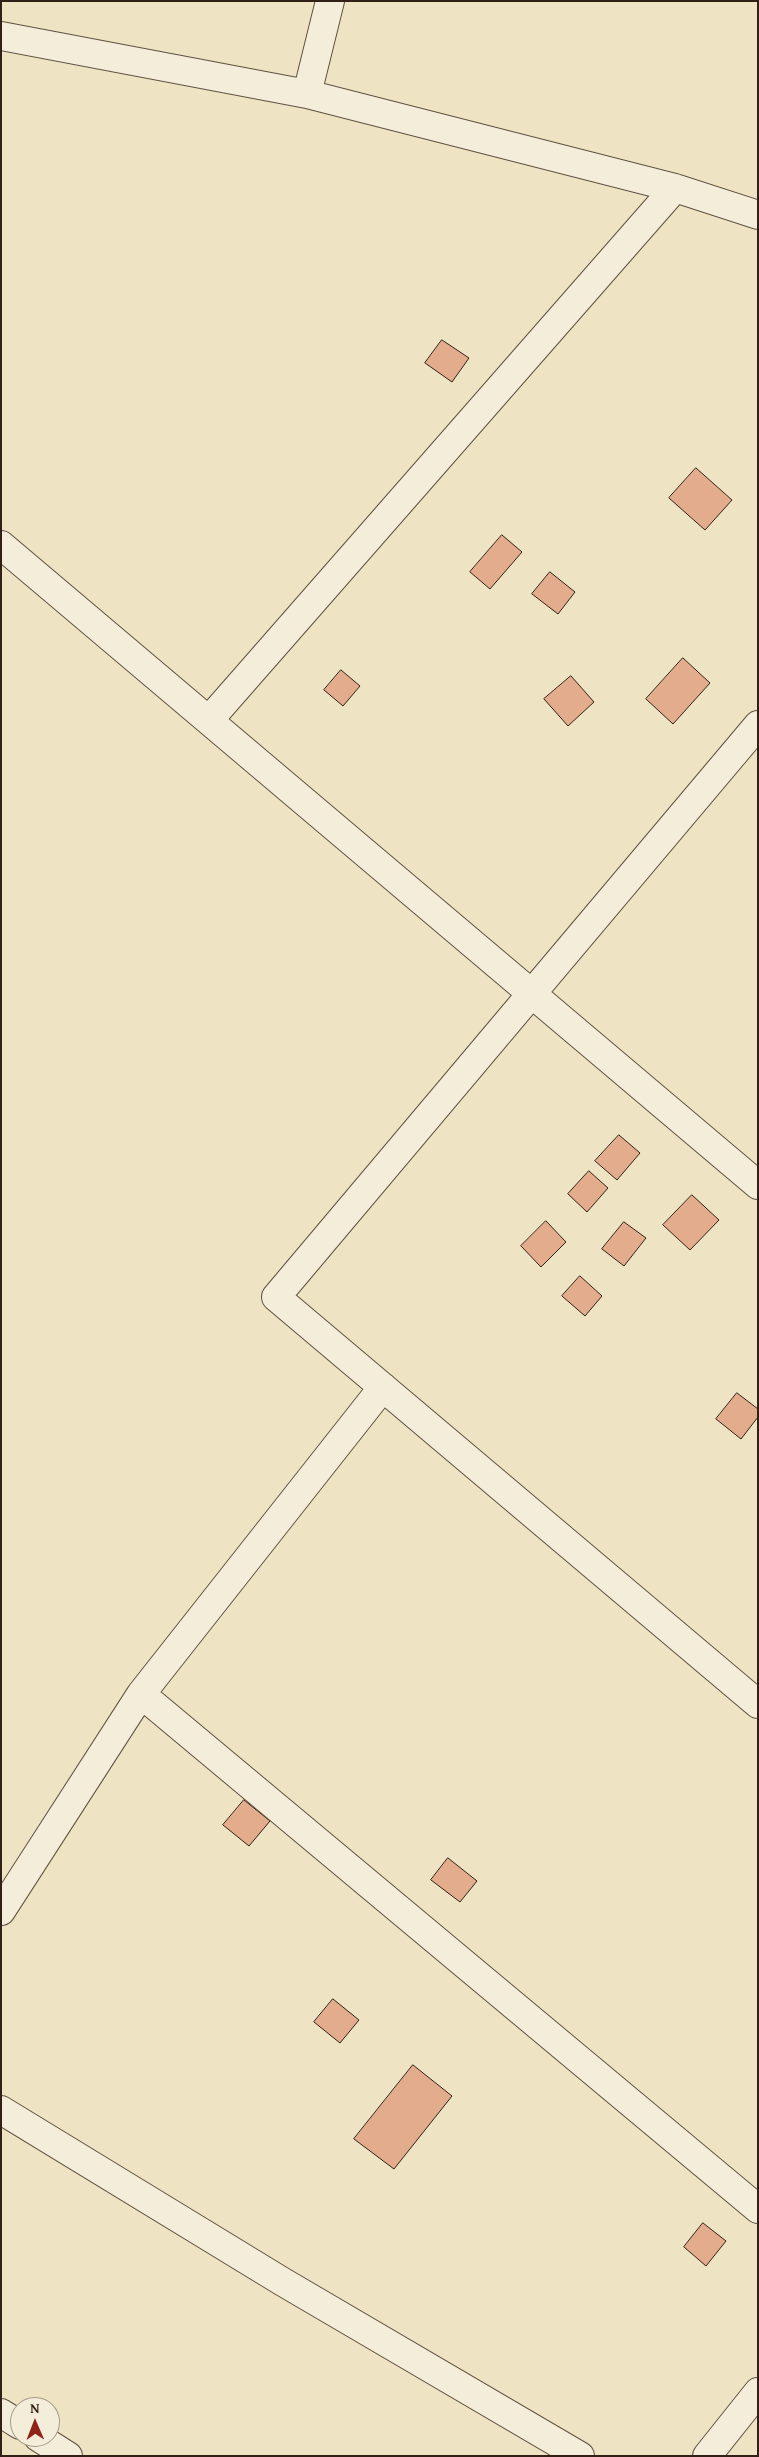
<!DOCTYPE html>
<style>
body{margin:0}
#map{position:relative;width:759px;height:2457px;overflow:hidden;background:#eee4c4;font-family:"Gentium Book Plus",serif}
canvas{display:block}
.frame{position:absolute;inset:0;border:2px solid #312015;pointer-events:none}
.north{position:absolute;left:10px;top:2397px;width:50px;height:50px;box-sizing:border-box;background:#f4edd9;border:1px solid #a69b8b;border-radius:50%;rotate:359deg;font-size:14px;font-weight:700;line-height:20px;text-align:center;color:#312015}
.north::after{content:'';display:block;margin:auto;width:18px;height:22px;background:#8f2418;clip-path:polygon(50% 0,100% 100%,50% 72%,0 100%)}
</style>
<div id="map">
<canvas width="759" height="2457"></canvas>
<div class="frame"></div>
<div class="north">N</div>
</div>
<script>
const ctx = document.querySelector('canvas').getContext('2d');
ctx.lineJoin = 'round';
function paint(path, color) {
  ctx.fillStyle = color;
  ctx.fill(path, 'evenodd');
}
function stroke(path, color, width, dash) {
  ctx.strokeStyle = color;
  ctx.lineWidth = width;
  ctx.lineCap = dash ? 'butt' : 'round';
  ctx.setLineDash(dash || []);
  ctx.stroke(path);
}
const building = new Path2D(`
 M442 340 469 358 452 382 425 363Z
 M696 468 732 500 705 530 669 498Z
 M502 535 522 552 490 589 470 572Z
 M550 572 575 592 558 614 532 594Z
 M683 658 710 683 673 724 646 699Z
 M341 670 360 686 343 706 324 690Z
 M571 676 594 702 568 726 544 699Z
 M619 1135 640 1153 617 1180 595 1161Z
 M589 1171 608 1188 587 1212 568 1194Z
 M692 1195 719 1220 690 1250 663 1225Z
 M546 1221 566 1242 541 1267 521 1246Z
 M624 1222 646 1238 624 1266 602 1249Z
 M580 1276 602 1296 585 1316 562 1296Z
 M737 1393 758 1409V1417L741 1439 716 1419Z
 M244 1800 270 1821 249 1846 223 1825Z
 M448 1858 477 1881 460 1902 431 1880Z
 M333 1999 359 2020 340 2043 314 2022Z
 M413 2065 452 2096 394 2169 354 2139Z
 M703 2223 726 2241 706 2266 684 2247Z`);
paint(building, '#e3ad8d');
stroke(building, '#312015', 1);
const street = new Path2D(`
 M1 36 307 94 675 188 758 215
 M307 94 330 1
 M1 545 758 1185
 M209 720 675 188
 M758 725 276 1297 758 1704
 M141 1694 758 2209
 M1 1911 141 1694 383 1387
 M1 2110 283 2282 580 2456
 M1 2413 20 2425
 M38 2437 68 2456
 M707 2456 758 2392`);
stroke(street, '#605141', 30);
stroke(street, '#f4edd9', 28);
</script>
